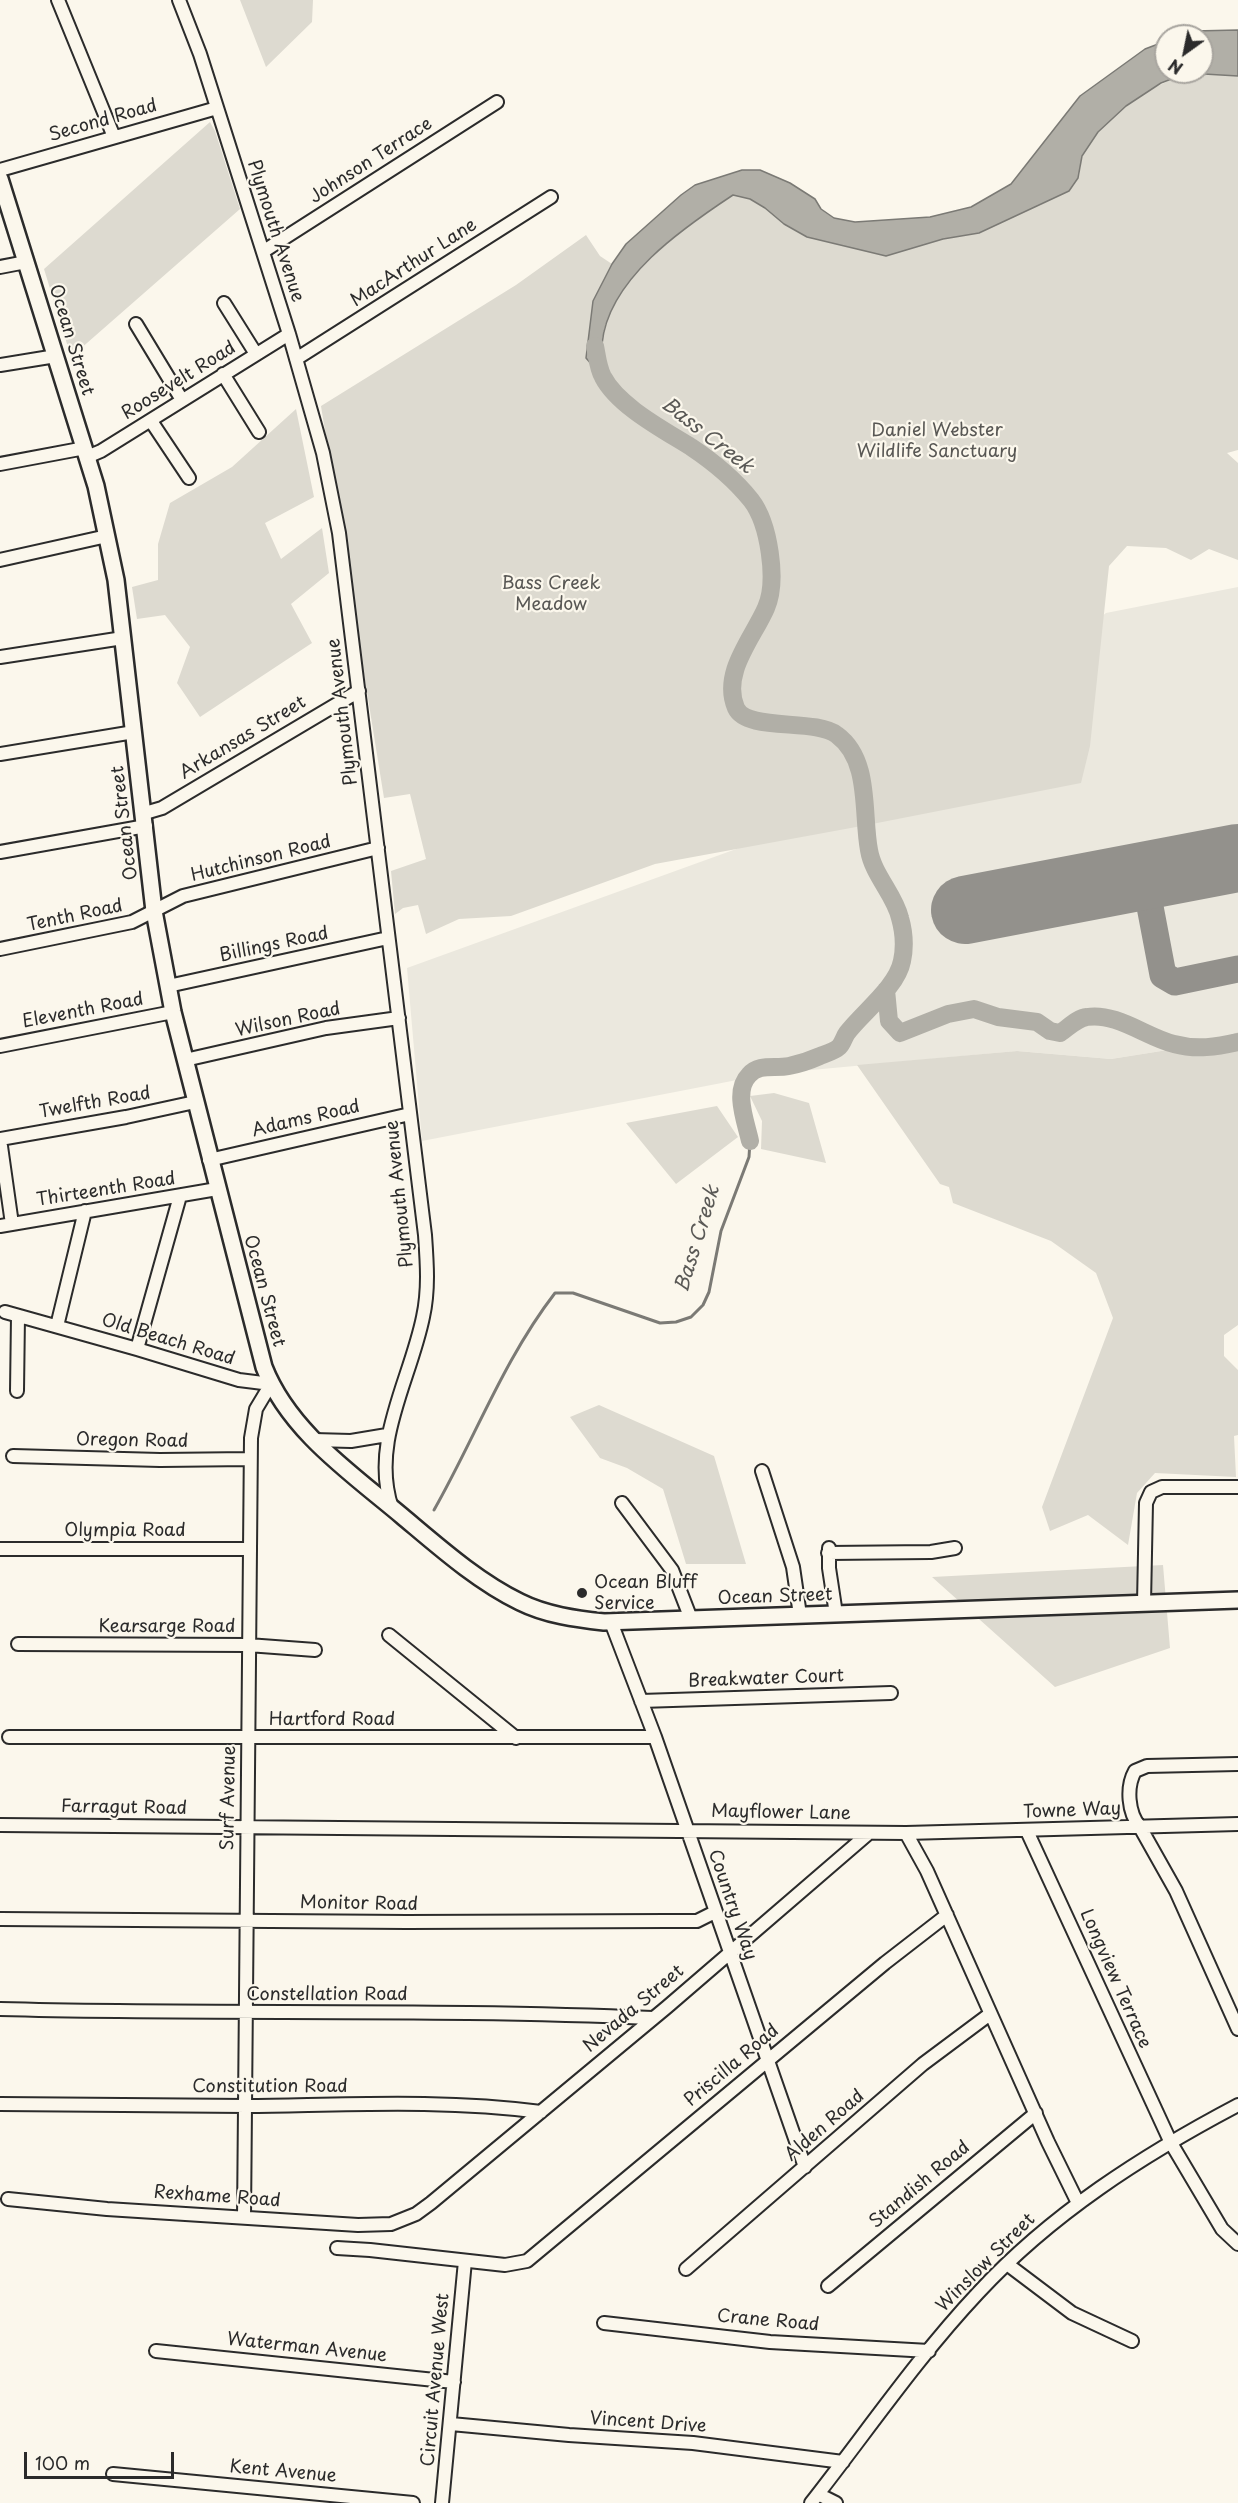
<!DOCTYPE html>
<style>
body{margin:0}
#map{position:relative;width:1238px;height:2503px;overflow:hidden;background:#fbf7ec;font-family:"Playpen Sans",sans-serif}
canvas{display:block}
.north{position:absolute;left:1154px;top:24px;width:60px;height:60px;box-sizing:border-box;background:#fbf7ec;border:2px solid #a8a59f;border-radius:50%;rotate:213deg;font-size:16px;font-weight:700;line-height:24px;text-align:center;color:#2b2b2b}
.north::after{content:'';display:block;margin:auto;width:21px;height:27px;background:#2b2b2b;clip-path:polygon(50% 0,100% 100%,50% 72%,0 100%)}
.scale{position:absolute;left:24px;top:2452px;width:150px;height:27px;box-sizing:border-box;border:3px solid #2b2b2b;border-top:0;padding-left:8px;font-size:18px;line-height:21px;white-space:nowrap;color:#2b2b2b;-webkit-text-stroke:4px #fbf7ec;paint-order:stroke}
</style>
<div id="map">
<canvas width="1238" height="2503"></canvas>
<div class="north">N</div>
<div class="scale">100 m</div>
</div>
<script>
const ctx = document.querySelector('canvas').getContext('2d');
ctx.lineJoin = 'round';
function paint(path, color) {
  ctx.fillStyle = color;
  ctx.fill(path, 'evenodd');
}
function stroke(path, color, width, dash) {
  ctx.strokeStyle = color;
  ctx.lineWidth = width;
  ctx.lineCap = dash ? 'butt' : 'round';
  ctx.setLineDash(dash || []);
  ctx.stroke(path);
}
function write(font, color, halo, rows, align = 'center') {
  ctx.font = font + ' "Playpen Sans",sans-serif';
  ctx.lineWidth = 4.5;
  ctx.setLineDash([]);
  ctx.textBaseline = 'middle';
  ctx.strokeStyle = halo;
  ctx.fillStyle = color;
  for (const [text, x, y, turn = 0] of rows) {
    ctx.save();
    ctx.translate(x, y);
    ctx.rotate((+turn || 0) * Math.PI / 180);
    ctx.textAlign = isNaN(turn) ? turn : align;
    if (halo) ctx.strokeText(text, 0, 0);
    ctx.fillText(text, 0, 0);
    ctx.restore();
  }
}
paint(new Path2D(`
 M1238 587V1032L1199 1045 1111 1059 1017 1051 768 1074 422 1141 407 968 880 797 1106 613Z`), '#ebe8de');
paint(new Path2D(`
 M240 0H313L312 22 266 67Z
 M1187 73 1238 76V450L1227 453 1238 463V560L1209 549 1191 560 1166 548 1127 546 1109 566 1090 746 1081 783 867 825 655 864 511 916 459 919 426 934 418 905 403 908 395 914 391 871 426 859 410 794 384 798 321 406 516 285 586 235 600 256 612 264 593 301 605 367C604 359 601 351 602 344 609 278 682 228 733 195L750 199 765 208 784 224 886 256 943 239 979 233 1069 191C1073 186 1077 181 1079 176 1081 168 1080 160 1084 153 1105 115 1147 88 1187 73Z
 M210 122 215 131 240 209 71 357 44 269Z
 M296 409 314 497 265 523 281 559 322 528 329 573 291 604 312 643 200 717 177 683 190 647 165 615 137 619 132 587 158 580V544L170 503 232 467Z
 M1238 1032V1325L1224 1335V1356L1238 1370V1435L1234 1436 1236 1477 1155 1473 1137 1493 1128 1545 1088 1515 1050 1531 1042 1507 1113 1318 1096 1273 1051 1241 953 1203 949 1187 940 1184 857 1065 1017 1051 1111 1059 1199 1045Z
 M774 1093 809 1103 826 1163 761 1149 762 1121 750 1096Z
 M717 1106 738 1137 676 1184 626 1123Z
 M599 1405 714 1456 746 1564H686L663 1489 627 1468 600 1458 570 1417Z
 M1163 1565 1170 1648 1055 1687 932 1577Z`), '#dddad0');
const water = new Path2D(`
 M1238 30V76L1187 73 1161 83 1126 106 1098 132 1082 156 1078 178 1069 191 979 233 943 239 886 256 807 237 784 224 765 208 750 199 733 195C683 228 608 279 602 344 601 351 604 360 605 367L600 369 593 366 586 358 593 301 612 264 626 244 681 195 695 185 742 170H760L790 183 815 199 821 209 834 218 855 222 930 217 971 207 1011 184 1080 96 1145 49 1166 41V72H1202V36H1180L1194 31Z`);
paint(water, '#b1afa7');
stroke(water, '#7b7a75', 1.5);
stroke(new Path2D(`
 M434 1510C475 1438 504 1359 555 1293H573L660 1323 676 1322 691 1317 703 1305 709 1292 721 1231 749 1157 750 1141`), '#7b7a75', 3);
stroke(new Path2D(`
 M595 346C597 356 598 368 603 377 618 406 664 430 691 447 712 461 735 480 751 500 769 523 778 581 766 608 753 638 721 673 736 708 747 732 815 718 837 735 871 760 862 813 869 850 873 875 895 895 900 918 904 932 905 947 902 961 897 987 863 1012 847 1033 844 1037 843 1043 839 1047 835 1051 825 1054 820 1056 811 1060 799 1064 789 1066 775 1069 759 1063 749 1075 733 1091 746 1122 750 1141
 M886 990 889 1021 900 1033 948 1014 974 1009 998 1017 1037 1022 1050 1031 1060 1033C1068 1028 1077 1018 1087 1017 1116 1012 1148 1038 1174 1044 1196 1050 1217 1047 1238 1042`), '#b1afa7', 18);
stroke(new Path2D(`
 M1163 872 1154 879 1148 896 1163 975 1175 982 1238 969`), '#93918c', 27);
stroke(new Path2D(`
 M965 910 1238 858`), '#93918c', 68);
const minor = new Path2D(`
 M58 0 114 137
 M179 0 200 54 289 334 323 453 339 533 425 1235C427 1263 429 1290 423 1317 410 1381 370 1443 392 1508
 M0 170 217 108
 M264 251 497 102
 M0 267 26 262
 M224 303 256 354
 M136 324 182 400
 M296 359 551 197
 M0 365 56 356
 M223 374 259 432
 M151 421 189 478
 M87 457 101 451 289 334
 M0 464 85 448
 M0 560 107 536
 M0 657 123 638
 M0 754 134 732
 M145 813 162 808 359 691
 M0 852 146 826
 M0 949 132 922 183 896 378 848
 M168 986 388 938
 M0 1046 173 1012
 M185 1060 326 1028 399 1018
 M0 1139 126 1117 195 1102
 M0 1139 12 1224
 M209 1160 410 1114
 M0 1226 217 1189
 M5 1312 137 1349 239 1380 271 1384 256 1409 251 1438 244 2217
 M57 1326 85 1211
 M137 1349 180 1196
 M17 1391 18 1316
 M314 1440 351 1441 387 1435
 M13 1456 160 1460 250 1459
 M762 1471 793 1567 800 1615
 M622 1503 672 1570 691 1619
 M829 1548V1568L836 1614
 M0 1549H250
 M828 1553 931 1552 955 1548
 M1144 1603 1146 1503 1151 1492 1162 1487H1238
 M611 1622 655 1737 805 2167
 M389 1635 516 1738
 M18 1644 248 1645 315 1650
 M641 1701 891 1693
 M9 1737H655
 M1238 1764 1147 1766 1135 1771C1126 1787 1128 1813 1140 1827L1176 1891 1238 2029
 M0 1825 906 1833 927 1871 1048 2142 1078 2203
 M1027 1831 1171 2143 1222 2229 1238 2244
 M906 1833 1238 1824
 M0 1919 407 1922 667 1921H697L715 1912
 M0 2009C218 2015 436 2008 653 2018
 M0 2104C82 2104 164 2106 246 2106 345 2105 442 2099 541 2112
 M8 2199 107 2209 358 2225 391 2224 416 2214 431 2203 667 2007 869 1833
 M337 2248 370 2250 505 2265 527 2261 885 1963 947 1915
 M1007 2264 1072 2313 1132 2341
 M686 2269 923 2064 990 2014
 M828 2286 1036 2113
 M604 2323 770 2342 929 2351
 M156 2351 454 2382
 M451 2424 569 2435 693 2443 843 2462
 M113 2474 413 2503
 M818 2494 836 2503
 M442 2503 465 2261
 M811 2503C866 2433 917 2358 978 2293 1051 2214 1143 2155 1238 2105`);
const major = new Path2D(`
 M0 179 96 486 116 580 154 911 173 1012 264 1367C289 1431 351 1473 402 1516 439 1547 477 1581 520 1602 546 1615 576 1619 604 1622L1238 1600`);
stroke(minor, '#2b2b2b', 16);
stroke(major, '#2b2b2b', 20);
stroke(minor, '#fbf7ec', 12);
stroke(major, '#fbf7ec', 15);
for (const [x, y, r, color] of [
 [582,1593,6,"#2b2b2b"]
]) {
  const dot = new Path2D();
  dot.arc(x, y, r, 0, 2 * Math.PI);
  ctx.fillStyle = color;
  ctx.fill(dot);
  stroke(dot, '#fbf7ec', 2);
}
write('18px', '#2b2b2b', '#fbf7ec', [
 ["Second Road",103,121,-16],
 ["Johnson Terrace",371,161,-33],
 ["Plymouth Avenue",275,231,72],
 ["MacArthur Lane",414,263,-33],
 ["Ocean Street",71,340,73],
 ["Roosevelt Road",179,381,-32],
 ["Plymouth Avenue",343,712,-97],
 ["Arkansas Street",243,738,-31],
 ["Ocean Street",125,823,-97],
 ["Hutchinson Road",261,859,-14],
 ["Tenth Road",75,916,-12],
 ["Billings Road",274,945,-12],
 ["Eleventh Road",83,1011,-11],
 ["Wilson Road",288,1020,-12],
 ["Twelfth Road",95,1103,-10],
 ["Adams Road",306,1119,-13],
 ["Thirteenth Road",106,1190,-9],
 ["Plymouth Avenue",400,1194,-96],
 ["Ocean Street",264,1291,75],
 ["Old Beach Road",168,1340,17],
 ["Oregon Road",132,1441,1],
 ["Olympia Road",125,1531],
 ["Ocean Street",775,1597,-2],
 ["Kearsarge Road",167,1627],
 ["Breakwater Court",766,1679,-2],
 ["Hartford Road",332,1720],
 ["Surf Avenue",229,1798,-89],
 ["Farragut Road",124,1808,1],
 ["Towne Way",1072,1811,-2],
 ["Mayflower Lane",781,1813,1],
 ["Monitor Road",359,1904,1],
 ["Country Way",732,1905,71],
 ["Longview Terrace",1115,1979,66],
 ["Constellation Road",327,1995],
 ["Nevada Street",634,2009,-40],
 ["Priscilla Road",732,2066,-40],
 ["Constitution Road",270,2087],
 ["Alden Road",825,2126,-41],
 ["Standish Road",920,2185,-40],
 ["Rexhame Road",217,2197,4],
 ["Winslow Street",986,2263,-45],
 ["Crane Road",768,2321,5],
 ["Waterman Avenue",307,2348,6],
 ["Circuit Avenue West",436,2380,-85],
 ["Vincent Drive",648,2423,4],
 ["Kent Avenue",283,2472,5]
]);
write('18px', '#585754', '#fbf7ec', [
 ["Daniel Webster",937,431],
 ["Wildlife Sanctuary",937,452],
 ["Bass Creek",551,584],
 ["Meadow",551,605]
]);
write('18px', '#2b2b2b', '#fbf7ec', [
 ["Ocean Bluff",594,1583],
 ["Service",594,1604]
], 'left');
write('italic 20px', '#5a5956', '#fbf7ec', [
 ["Bass Creek",707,436,38],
 ["Bass Creek",698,1239,-73]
]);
</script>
